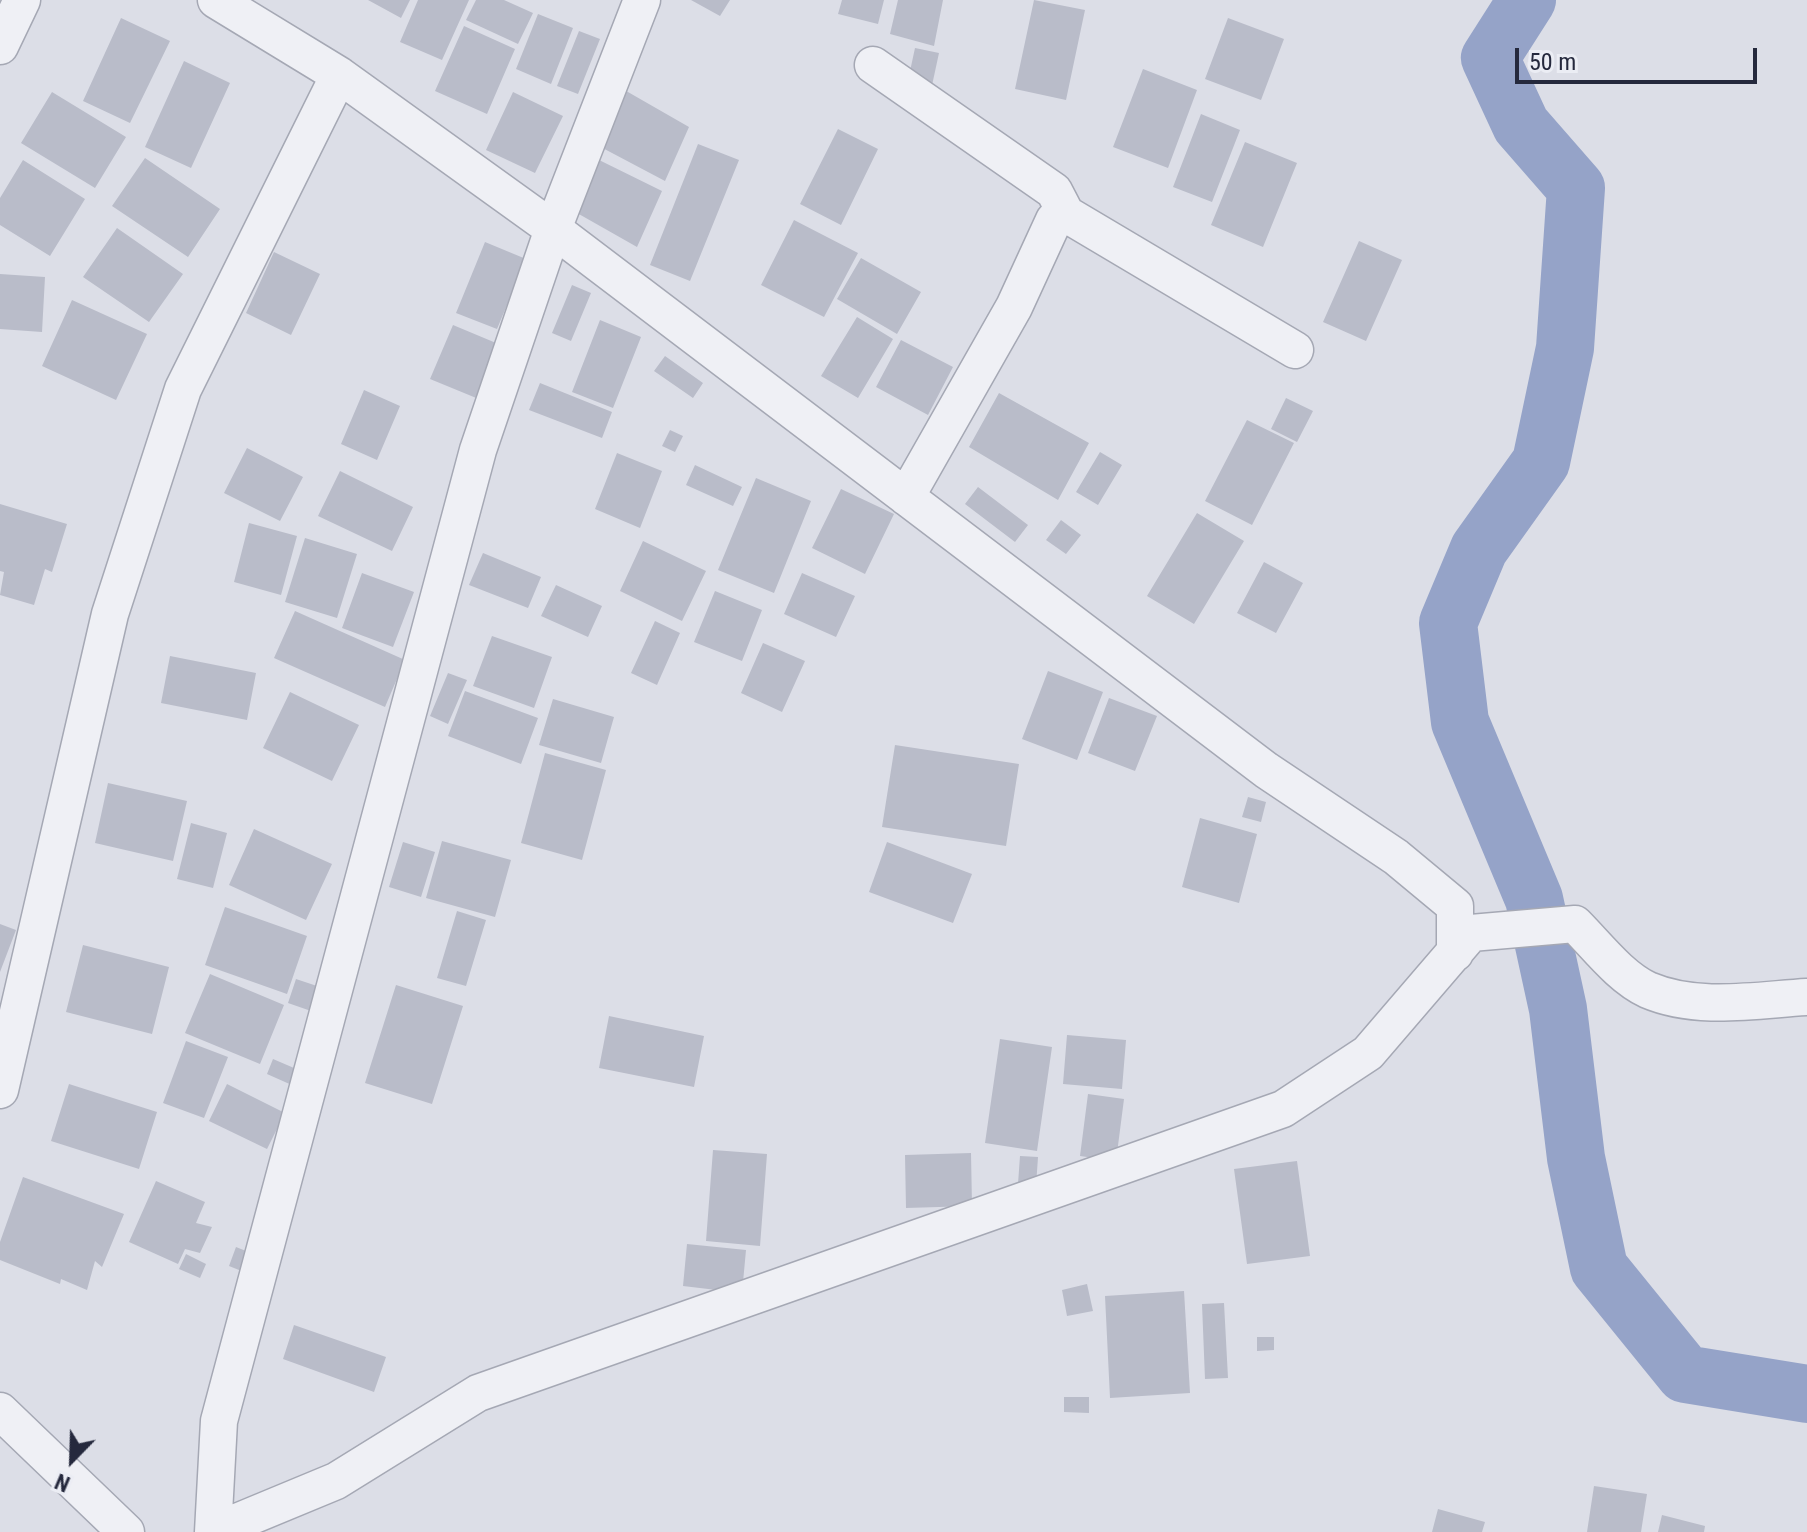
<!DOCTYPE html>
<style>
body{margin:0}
#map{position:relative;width:1807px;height:1532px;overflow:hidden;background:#dcdee7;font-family:"Roboto Condensed",sans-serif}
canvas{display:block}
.north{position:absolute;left:32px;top:1420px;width:80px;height:80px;-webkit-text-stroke:6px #ebedf4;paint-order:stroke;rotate:203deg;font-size:22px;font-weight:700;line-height:32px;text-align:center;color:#25293d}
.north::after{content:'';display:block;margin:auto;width:28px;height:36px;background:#25293d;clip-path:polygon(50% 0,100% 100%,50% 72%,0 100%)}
.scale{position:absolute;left:1515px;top:48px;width:242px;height:36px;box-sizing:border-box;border:4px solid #25293d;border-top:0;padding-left:10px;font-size:24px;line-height:28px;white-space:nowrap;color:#25293d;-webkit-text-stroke:6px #ebedf4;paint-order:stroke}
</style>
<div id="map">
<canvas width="1807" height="1532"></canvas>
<div class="north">N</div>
<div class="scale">50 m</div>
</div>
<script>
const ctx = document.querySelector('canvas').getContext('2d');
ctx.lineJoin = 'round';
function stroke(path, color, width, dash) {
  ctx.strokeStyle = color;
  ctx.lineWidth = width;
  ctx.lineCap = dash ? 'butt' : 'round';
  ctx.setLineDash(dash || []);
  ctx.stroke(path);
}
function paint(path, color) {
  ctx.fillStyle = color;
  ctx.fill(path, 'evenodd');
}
stroke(new Path2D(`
 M1527 0 1490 58 1521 125 1576 188 1565 348 1541 462 1479 549 1448 623 1460 722 1534 899 1558 1009 1576 1158 1599 1268 1685 1374 1807 1394`), '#95a3c8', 58);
paint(new Path2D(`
 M368 0H410L401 18Z
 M418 0H469L442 60 400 42Z
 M476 0H504L533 13 518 44 466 20Z
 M691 0H730L720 16Z
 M842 0H884L878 24 838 14Z
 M898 0H943L934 46 890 34Z
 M1034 0 1085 10 1066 100 1015 89Z
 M538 14 573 28 551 84 516 69Z
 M121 18 170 41 130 123 83 101Z
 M1228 18 1284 39 1261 100 1205 79Z
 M464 26 515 49 487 114 435 91Z
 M579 31 600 39 578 94 557 86Z
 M915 48 939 53 931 90 907 85Z
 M184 61 230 83 191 168 145 147Z
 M1143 69 1197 90 1168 168 1113 147Z
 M621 88 689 127 665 181 595 144Z
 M52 92 126 137 95 188 21 143Z
 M513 92 563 116 535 173 486 150Z
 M1201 114 1240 130 1212 202 1173 187Z
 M838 129 878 149 841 225 800 204Z
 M1245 142 1297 163 1263 247 1211 225Z
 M698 144 739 160 690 281 650 265Z
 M145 158 220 209 188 257 112 206Z
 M595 158 662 191 637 247 570 209Z
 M23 160 85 199 50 256 0 225V198Z
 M794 220 858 253 824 317 761 285Z
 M117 228 183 274 149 322 83 277Z
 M1359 241 1402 260 1366 341 1323 322Z
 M485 242 526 259 497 329 456 313Z
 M274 252 320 274 291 335 246 313Z
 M861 258 921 292 897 334 837 299Z
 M0 274 45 277 42 332 0 329Z
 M572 285 591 293 571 341 552 333Z
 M72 300 147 334 116 400 42 366Z
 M857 317 893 339 858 398 821 376Z
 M600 320 641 337 613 408 572 392Z
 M453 325 508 348 486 402 430 379Z
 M901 340 953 367 928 415 876 387Z
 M665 356 703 383 693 398 654 371Z
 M540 383 612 412 602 438 529 410Z
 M364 390 400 406 377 460 341 444Z
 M999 393 1089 443 1058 500 969 447Z
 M1286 398 1313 411 1297 442 1271 429Z
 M1247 420 1294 443 1252 525 1205 501Z
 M670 430 683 436 675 452 662 446Z
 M247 448 303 477 280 521 224 493Z
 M1100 452 1122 465 1098 505 1076 492Z
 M617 453 662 471 640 528 595 509Z
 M695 465 742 487 733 506 686 485Z
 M340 471 413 507 392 551 318 516Z
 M756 478 811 501 774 593 718 570Z
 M978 487 1028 525 1015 542 965 504Z
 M841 489 894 514 865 574 812 548Z
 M0 504 67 524 52 572 45 569 34 605 0 595 4 572 0 571Z
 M1197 513 1244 541 1194 624 1147 596Z
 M1061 520 1081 535 1066 554 1046 540Z
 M249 523 297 536 281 595 234 582Z
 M305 538 357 554 337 618 285 602Z
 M643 541 706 571 682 621 620 591Z
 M483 553 541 577 528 608 469 585Z
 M1264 562 1303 583 1276 633 1237 613Z
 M362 573 414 592 393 647 342 628Z
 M802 573 855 596 836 637 784 614Z
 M556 585 602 606 588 637 541 616Z
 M715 591 762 610 742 661 694 642Z
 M295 611 405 660 385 707 274 658Z
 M655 621 680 633 657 685 631 673Z
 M492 636 552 657 534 708 473 686Z
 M763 643 805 661 782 712 741 693Z
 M170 656 256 673 247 720 161 703Z
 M1048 671 1103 692 1077 760 1022 739Z
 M448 673 467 680 448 724 430 716Z
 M465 691 538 718 521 764 448 736Z
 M290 692 359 725 332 781 263 748Z
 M1109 698 1157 716 1135 771 1088 753Z
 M553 699 614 717 601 763 539 745Z
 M895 745 1019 764 1006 846 882 827Z
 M545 753 606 770 582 860 521 843Z
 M108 783 187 801 173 861 95 843Z
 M1248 797 1266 802 1261 822 1242 817Z
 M1200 818 1257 834 1239 903 1182 887Z
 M191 823 227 833 213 888 177 879Z
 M254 829 332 864 306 920 229 885Z
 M442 841 511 860 495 917 426 898Z
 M403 842 435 852 421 897 389 887Z
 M887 842 972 874 953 923 869 892Z
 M225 907 307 936 287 994 205 965Z
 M457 911 486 920 466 986 437 978Z
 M0 924 16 930 0 972Z
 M83 945 169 967 152 1034 66 1012Z
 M210 974 284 1005 260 1064 185 1033Z
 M296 979 320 987 311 1011 288 1003Z
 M396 985 463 1006 432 1104 365 1083Z
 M609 1016 704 1036 694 1087 599 1068Z
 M1067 1035 1126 1040 1122 1089 1063 1084Z
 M1000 1039 1052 1047 1037 1151 985 1143Z
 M186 1041 228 1057 204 1118 163 1103Z
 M273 1059 301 1071 294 1086 267 1074Z
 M69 1084 157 1112 139 1169 51 1141Z
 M227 1084 285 1113 267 1149 209 1121Z
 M1088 1094 1124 1099 1116 1161 1080 1156Z
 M713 1150 767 1154 760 1246 706 1241Z
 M971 1153 972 1206 906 1208 905 1155Z
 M1020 1156 1038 1157 1036 1186 1018 1184Z
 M1297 1161 1310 1256 1247 1264 1234 1169Z
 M23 1177 124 1214 102 1267 95 1261 87 1290 61 1279 60 1284 0 1260V1242Z
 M156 1181 205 1202 196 1223 212 1227 200 1253 185 1249 178 1264 129 1242Z
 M687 1244 746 1250 742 1293 683 1286Z
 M236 1247 251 1253 244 1272 229 1266Z
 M186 1254 206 1264 200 1278 179 1269Z
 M1087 1284 1093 1311 1067 1316 1062 1290Z
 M1184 1291 1190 1393 1110 1398 1105 1296Z
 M1224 1303 1228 1378 1205 1379 1202 1304Z
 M294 1325 386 1357 374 1392 283 1359Z
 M1257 1337H1274V1350L1257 1351Z
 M1064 1397H1089V1413L1064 1412Z
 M1594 1486 1647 1494 1641 1532H1587Z
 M1438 1509 1485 1522 1482 1532H1432Z
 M1662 1515 1705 1526 1704 1532H1658Z`), '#b9bcc9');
const minor = new Path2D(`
 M216 0 339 75 553 229 1266 770 1396 857 1455 906V953
 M0 46 22 0
 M873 65 1054 191 1066 214 1295 350
 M906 497 1014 307 1054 220 1066 214
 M0 1090 110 614 183 389 339 75
 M0 1411 126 1532
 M213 1532 336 1481 478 1393 1283 1109 1368 1053 1471 933 1575 924C1597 946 1620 977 1648 990 1697 1011 1756 1000 1807 997
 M213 1532 219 1421 478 450 553 229 642 0`);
stroke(minor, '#a5a8b4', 39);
stroke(minor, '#eff0f5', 36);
</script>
